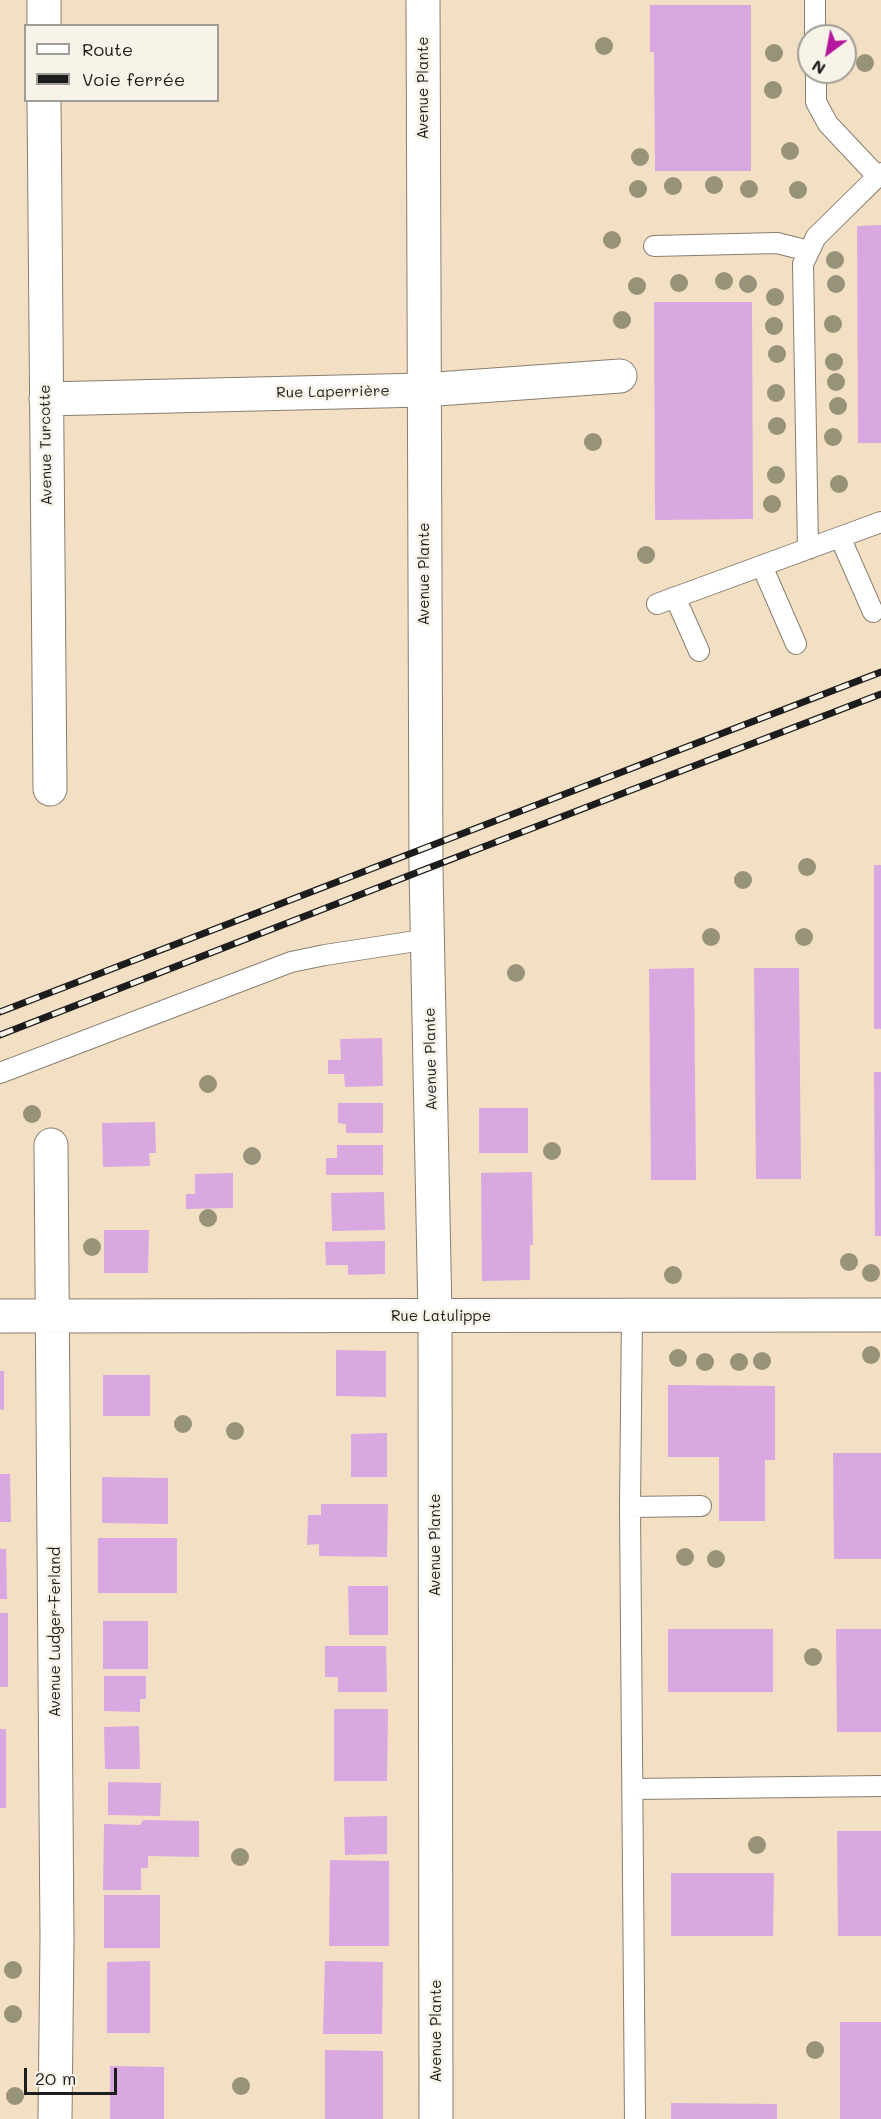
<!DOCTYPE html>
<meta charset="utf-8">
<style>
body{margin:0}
#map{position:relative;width:881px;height:2119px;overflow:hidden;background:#f3e0c4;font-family:Mali,sans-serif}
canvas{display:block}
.legend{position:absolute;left:24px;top:24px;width:195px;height:78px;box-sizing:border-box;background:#f7f3e8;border:2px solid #9f9d96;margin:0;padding:8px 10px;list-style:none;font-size:18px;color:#1c1c1c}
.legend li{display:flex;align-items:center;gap:12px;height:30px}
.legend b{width:30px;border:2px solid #9f9d96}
.north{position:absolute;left:797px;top:24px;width:60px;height:60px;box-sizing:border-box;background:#f7f3e8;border:2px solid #9f9d96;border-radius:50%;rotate:212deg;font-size:16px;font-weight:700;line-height:24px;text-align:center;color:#1c1c1c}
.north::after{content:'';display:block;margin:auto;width:21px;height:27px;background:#b5179e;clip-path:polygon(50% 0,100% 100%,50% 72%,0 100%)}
.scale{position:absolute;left:24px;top:2068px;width:93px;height:27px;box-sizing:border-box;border:3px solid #1c1c1c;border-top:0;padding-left:8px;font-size:18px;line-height:21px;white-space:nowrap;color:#1c1c1c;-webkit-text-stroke:4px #f7f3e8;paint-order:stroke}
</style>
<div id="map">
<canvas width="881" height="2119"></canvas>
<ul class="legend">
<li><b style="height:8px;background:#fff"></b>Route</li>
<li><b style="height:8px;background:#1c1c1c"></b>Voie ferrée</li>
</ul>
<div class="north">N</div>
<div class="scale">20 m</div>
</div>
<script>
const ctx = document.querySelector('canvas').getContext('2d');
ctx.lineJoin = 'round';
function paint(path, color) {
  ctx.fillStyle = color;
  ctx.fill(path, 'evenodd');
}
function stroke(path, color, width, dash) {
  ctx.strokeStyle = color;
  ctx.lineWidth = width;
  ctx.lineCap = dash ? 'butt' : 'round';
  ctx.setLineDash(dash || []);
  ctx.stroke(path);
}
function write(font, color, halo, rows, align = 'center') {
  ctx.font = font + ' Mali,sans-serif';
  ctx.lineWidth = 5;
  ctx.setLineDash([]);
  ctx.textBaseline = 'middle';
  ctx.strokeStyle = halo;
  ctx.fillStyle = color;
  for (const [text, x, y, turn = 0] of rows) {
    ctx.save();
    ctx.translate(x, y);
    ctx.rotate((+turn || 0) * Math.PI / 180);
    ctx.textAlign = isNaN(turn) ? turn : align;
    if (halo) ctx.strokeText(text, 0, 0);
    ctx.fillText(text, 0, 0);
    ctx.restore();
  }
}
paint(new Path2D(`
 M650 5H751V171H655L654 52H650Z
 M881 225V443H858L857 226Z
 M654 302H752L753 519 655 520Z
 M874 865H881V1029H874Z
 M694 968 696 1180H651L649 969Z
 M754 968H799L801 1179H756Z
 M382 1038 383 1086 345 1087 344 1074H328V1060H341L340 1039Z
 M874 1072H881V1236H875Z
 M338 1103H383V1133H346V1124L338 1123Z
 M479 1108H528V1153H479Z
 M155 1122 156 1153H149L150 1166 103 1167 102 1123Z
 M337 1145H383V1175H326V1158H337Z
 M532 1172 533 1245H530V1280L482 1281 481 1173Z
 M233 1173V1208L186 1209V1194H195V1174Z
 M384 1192 385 1230 332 1231 331 1193Z
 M104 1230H149L148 1273H104Z
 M385 1241V1274L348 1275V1265H326L325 1242Z
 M336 1350 386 1351V1397L336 1396Z
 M0 1371H4V1410L0 1409Z
 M103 1375H150V1416H103Z
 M668 1385 775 1386V1460H765V1521H719V1457H668Z
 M387 1433V1477H351V1434Z
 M833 1453H881V1559H834Z
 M0 1474H10L11 1522H0Z
 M102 1477 168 1478V1524L102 1523Z
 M321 1504H388L387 1557 319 1556V1544L307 1545 308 1515H321Z
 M98 1538H177V1593H98Z
 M0 1549H6L7 1599H0Z
 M348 1586H388V1635H349Z
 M0 1613H8V1687H0Z
 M103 1621H148V1669H103Z
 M668 1629H773V1692H668Z
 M836 1629H881V1732H837Z
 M325 1646H386L387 1692H338V1677H325Z
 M104 1676H146V1699H140V1712L104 1711Z
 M334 1709H388L387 1781H334Z
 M139 1726 140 1769H105L104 1727Z
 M0 1729H6V1808H0Z
 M108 1782 161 1783 160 1816 108 1815Z
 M387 1816V1854L345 1855 344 1817Z
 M143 1820 199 1821V1857L148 1856V1868H141V1890H103L104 1824 140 1825Z
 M837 1831H881V1936H838Z
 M330 1860 389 1861V1946H329Z
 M671 1873H774L773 1936H671Z
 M104 1895H160V1948H104Z
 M150 1961V2033H107V1962Z
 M325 1961 383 1962 382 2034H323Z
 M840 2022H881V2119H840Z
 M325 2050 383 2051V2119H325Z
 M110 2066 164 2067V2119H110Z
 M671 2103 777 2104V2119H671Z`), '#d9a8e1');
const service = new Path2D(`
 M815 0V36
 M816 72V102L828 124 877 176
 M654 246 777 243 809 251
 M840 537 873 612
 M808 549 803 264 816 237 881 173
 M762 566 796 644
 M675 597 699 651
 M657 604 881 522
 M0 1073 291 962 325 955 429 939
 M632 1315 630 1507 635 2119
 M630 1507 701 1506
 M633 1789 881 1786`);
const minor = new Path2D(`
 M44 0V26
 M44 100 50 789
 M46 399 423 390 620 376
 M51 1145 57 1939 55 2119
 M0 1316 881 1315`);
const tertiary = new Path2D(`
 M423 0 426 869 435 1316 436 2119`);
stroke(service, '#887e70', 22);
stroke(minor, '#887e70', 35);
stroke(tertiary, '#887e70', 35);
stroke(service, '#fff', 20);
stroke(minor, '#fff', 33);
stroke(tertiary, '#fff', 33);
const rail = new Path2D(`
 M0 1012 881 672
 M0 1035 426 869 881 694`);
stroke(rail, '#1c1c1c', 7);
stroke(rail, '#f7f3e8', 4.5, [14]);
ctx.fillStyle = '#979378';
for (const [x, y] of [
 [604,46],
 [774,53],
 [865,63],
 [773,90],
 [790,151],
 [640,157],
 [714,185],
 [673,186],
 [638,189],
 [749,189],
 [798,190],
 [612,240],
 [835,260],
 [724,281],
 [679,283],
 [748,284],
 [836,284],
 [637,286],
 [775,297],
 [622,320],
 [833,324],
 [774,326],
 [777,354],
 [834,362],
 [836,382],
 [776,393],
 [838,406],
 [777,426],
 [833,437],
 [593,442],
 [776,475],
 [839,484],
 [772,504],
 [646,555],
 [807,867],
 [743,880],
 [711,937],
 [804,937],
 [516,973],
 [208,1084],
 [32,1114],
 [552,1151],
 [252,1156],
 [208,1218],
 [92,1247],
 [849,1262],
 [871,1273],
 [673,1275],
 [871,1355],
 [678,1358],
 [762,1361],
 [705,1362],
 [739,1362],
 [183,1424],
 [235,1431],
 [685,1557],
 [716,1559],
 [813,1657],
 [757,1845],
 [240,1857],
 [13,1970],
 [13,2014],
 [815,2050],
 [241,2086],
 [15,2096]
]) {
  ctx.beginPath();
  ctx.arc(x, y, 9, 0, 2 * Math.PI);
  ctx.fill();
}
write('15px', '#1c1c1c', '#f7f3e8', [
 ["Avenue Plante",423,88,-90],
 ["Rue Laperrière",333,392,-1],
 ["Avenue Turcotte",46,445,-91],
 ["Avenue Plante",424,574,-90],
 ["Avenue Plante",431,1059,-91],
 ["Rue Latulippe",441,1316],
 ["Avenue Plante",435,1545,-90],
 ["Avenue Ludger-Ferland",55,1632,-90],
 ["Avenue Plante",436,2031,-90]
]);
</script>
